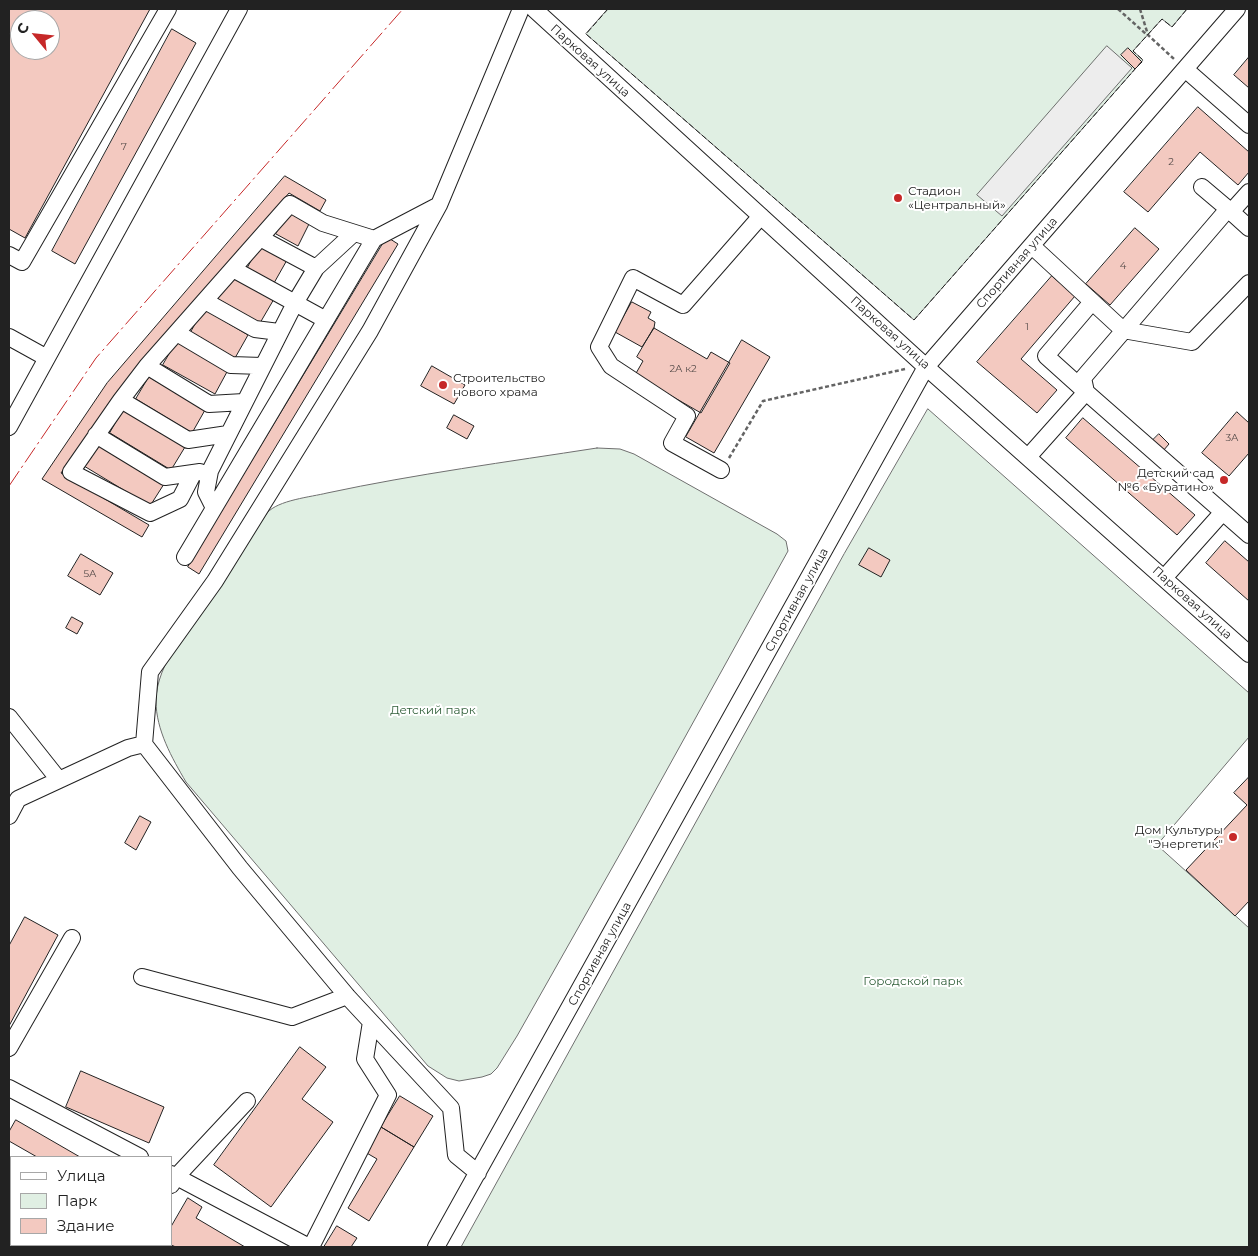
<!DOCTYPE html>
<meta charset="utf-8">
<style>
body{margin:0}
#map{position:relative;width:1258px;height:1256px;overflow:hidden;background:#fff;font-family:Montserrat,sans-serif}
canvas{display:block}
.frame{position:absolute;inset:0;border:10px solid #222;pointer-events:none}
.legend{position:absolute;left:10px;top:1156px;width:162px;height:90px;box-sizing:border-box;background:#fff;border:1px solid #a7a7a7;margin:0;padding:6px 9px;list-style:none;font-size:15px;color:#222}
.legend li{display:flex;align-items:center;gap:10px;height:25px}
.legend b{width:25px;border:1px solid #a7a7a7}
.north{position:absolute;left:10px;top:10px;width:50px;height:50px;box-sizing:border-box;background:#fff;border:1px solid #a7a7a7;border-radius:50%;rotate:298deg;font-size:14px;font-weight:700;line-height:20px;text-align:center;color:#222}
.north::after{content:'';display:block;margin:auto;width:18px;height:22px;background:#c62828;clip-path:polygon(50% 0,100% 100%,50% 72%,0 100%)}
</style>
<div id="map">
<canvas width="1258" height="1256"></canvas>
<div class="frame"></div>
<ul class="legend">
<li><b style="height:6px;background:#fff"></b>Улица</li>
<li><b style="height:14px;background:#e0efe3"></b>Парк</li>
<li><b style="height:14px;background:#f3c9c0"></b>Здание</li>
</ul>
<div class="north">С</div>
</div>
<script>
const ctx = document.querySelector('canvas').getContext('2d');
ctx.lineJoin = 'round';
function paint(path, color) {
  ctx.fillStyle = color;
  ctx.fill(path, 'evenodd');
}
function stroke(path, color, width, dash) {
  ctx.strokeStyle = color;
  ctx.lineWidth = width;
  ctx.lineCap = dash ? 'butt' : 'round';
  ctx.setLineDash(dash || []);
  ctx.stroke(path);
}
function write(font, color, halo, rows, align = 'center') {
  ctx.font = font + ' Montserrat,sans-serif';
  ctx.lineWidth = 4;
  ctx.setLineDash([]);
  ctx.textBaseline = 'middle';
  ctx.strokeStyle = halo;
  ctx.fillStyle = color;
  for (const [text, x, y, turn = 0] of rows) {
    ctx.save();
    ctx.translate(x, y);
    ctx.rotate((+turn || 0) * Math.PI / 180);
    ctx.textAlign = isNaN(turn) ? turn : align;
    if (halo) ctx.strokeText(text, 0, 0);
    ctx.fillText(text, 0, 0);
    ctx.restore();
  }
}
const green = new Path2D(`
 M608 9H1187L1172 27 1162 19 1133 51 1143 60 914 320 586 34Z
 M928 409 1249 693V737L1157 845 1249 928V1247H461L844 554Z
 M597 448 620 449 634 454 777 534 786 541 788 551 638 822 517 1036 497 1068 491 1074 482 1077 459 1081 447 1078 428 1066 186 782C172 758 156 730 156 701 156 664 191 624 211 594 230 567 248 540 267 513 278 500 311 497 327 493 416 474 507 462 597 448Z`);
paint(green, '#e0efe3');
stroke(green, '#6f6f6f', 1);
const parking = new Path2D(`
 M1107 46 1132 68 1002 216 977 195Z`);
paint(parking, '#ededed');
stroke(parking, '#6f6f6f', 1);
const building = new Path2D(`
 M9 9H150L25 238 9 229ZM20 20H50V50H20Z
 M172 29 196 43 75 264 52 251Z
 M1128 48 1142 62 1135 69 1121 55Z
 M1249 57V88L1234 75Z
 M1198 107 1249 152V172L1238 185 1200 152 1148 212 1124 192Z
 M285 176 326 200 320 211 289 193 116 393 61 473 149 525 142 537 42 479 107 383Z
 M288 212 309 224 298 246 276 234Z
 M1135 228 1159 249 1110 305 1086 284Z
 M387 237 398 244 199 574 188 567Z
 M260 245 287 260 274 283 247 269Z
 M231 275 274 299 260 323 218 299Z
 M1052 276 1075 296 1021 359 1057 390 1037 413 977 362Z
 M632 302 651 312 648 318 655 322 654 328 642 347 615 332Z
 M204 309 248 335 235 358 191 332Z
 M654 328 707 359 711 352 730 363 701 413 635 375 643 361 637 357Z
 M742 340 770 357 714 453 686 437Z
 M177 341 228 370 215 394 163 365Z
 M432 366 465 385 454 404 421 386Z
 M149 377 205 410 192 433 136 399Z
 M123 410 185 447 171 470 110 433Z
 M1237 412 1249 423V453L1229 476 1202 453Z
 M454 415 474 426 467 439 447 428Z
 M1083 418 1195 515 1177 535 1066 438Z
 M1159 434 1169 444 1163 451 1152 441Z
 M98 445 164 484 150 506 84 466Z
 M1225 541 1249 562V601L1206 563Z
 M869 548 890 560 881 577 859 565Z
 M81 554 113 573 100 595 68 576Z
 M72 617 83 623 77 634 66 628Z
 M1249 777V901L1235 916 1186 870 1247 805 1234 793Z
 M140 816 151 822 136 850 125 843Z
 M25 917 58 935 9 1026V946Z
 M300 1047 326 1067 302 1099 333 1122 271 1207 214 1165Z
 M81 1071 164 1107 149 1143 66 1107Z
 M400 1096 433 1116 414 1147 381 1127Z
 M16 1120 80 1157H37L9 1141V1132Z
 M381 1127 414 1147 369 1221 348 1208 377 1159 365 1152Z
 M188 1198 202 1207 196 1218 245 1247H176L171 1245V1227Z
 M337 1226 357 1238 351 1247H324Z`);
paint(building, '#f3c9c0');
stroke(building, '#222', 1);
const minor = new Path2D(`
 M534 9 926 367 1249 654
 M1185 69 1249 125
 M1202 187 1228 209
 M1231 212 1249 192
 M260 238 316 268
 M1032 246 1123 330 1192 342 1249 283
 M9 255 22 262 168 9
 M233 269 326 320
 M205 301 255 329 279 332
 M1092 302 1046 356 1086 392 1083 378 1228 209 1249 228
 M177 333 231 365 262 366
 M9 337 47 358
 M147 366 209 404 244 402
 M121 400 188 440 228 434
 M9 427 239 9
 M96 435 165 477 200 472
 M1028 457 1086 392 1249 535
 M721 470 672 443 687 416 611 366 599 347 633 278 683 305 761 216
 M193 474 180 499 150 513 71 472 121 400 147 366 290 204 323 223 374 239
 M214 508 206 492 210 471 295 303 316 268 354 233
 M185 557 374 239 439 205
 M1164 578 1222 513
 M9 717 59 780
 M9 816 18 799 128 748 144 744
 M142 977 292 1017 347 996
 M9 1048 72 938
 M9 1088 140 1157
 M9 1166 11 1168
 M478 1173 456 1155 451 1108 347 996 240 868 144 744 150 672 215 581 370 331 439 205 521 9
 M171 1174 309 1247
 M171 1185 176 1177 247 1101
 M146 1245 150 1247
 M9 1246 11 1247
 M311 1247 388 1095 365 1059 371 1022
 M436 1247 926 367 1237 9`);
stroke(minor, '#222', 18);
stroke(new Path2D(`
 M1118 9 1146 34
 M1140 9 1148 35 1174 59
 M729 458 763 401 905 369`), '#646464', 2.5, [4, 2.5]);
stroke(minor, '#fff', 16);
stroke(new Path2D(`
 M608 9 586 34 914 320 1143 60 1133 51 1162 19 1172 27 1187 9`), '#222', 1, [6, 2.5]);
stroke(new Path2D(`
 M9 486 96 358 403 9`), '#c62828', 1, [18, 4, 2.5, 4]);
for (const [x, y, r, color] of [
 [898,198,5,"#c62828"],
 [443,385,5,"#c62828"],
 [1224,480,5,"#c62828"],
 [1233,837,5,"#c62828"]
]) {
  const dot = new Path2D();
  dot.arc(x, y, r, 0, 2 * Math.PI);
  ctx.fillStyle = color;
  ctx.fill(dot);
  stroke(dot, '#fff', 2);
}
write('10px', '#564c4a', null, [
 ["7",124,147],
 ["2",1171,162],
 ["4",1123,266],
 ["1",1027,327],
 ["2А к2",683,369],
 ["3А",1232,438],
 ["5А",90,574]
]);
write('12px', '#222', '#fff', [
 ["Парковая улица",590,61,42],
 ["Спортивная улица",1017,263,-49],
 ["Парковая улица",890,333,42],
 ["Спортивная улица",797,600,-61],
 ["Парковая улица",1192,603,42],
 ["Спортивная улица",600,954,-61]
]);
write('12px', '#222', '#fff', [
 ["Стадион",908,191],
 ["«Центральный»",908,205],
 ["Строительство",453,378],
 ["нового храма",453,392],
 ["Детский сад",1214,473,"right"],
 ["№6 «Буратино»",1214,487,"right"],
 ["Дом Культуры",1223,830,"right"],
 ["\"Энергетик\"",1223,844,"right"]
], 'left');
write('12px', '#2f5e38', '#fff', [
 ["Детский парк",433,710],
 ["Городской парк",913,981]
]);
</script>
